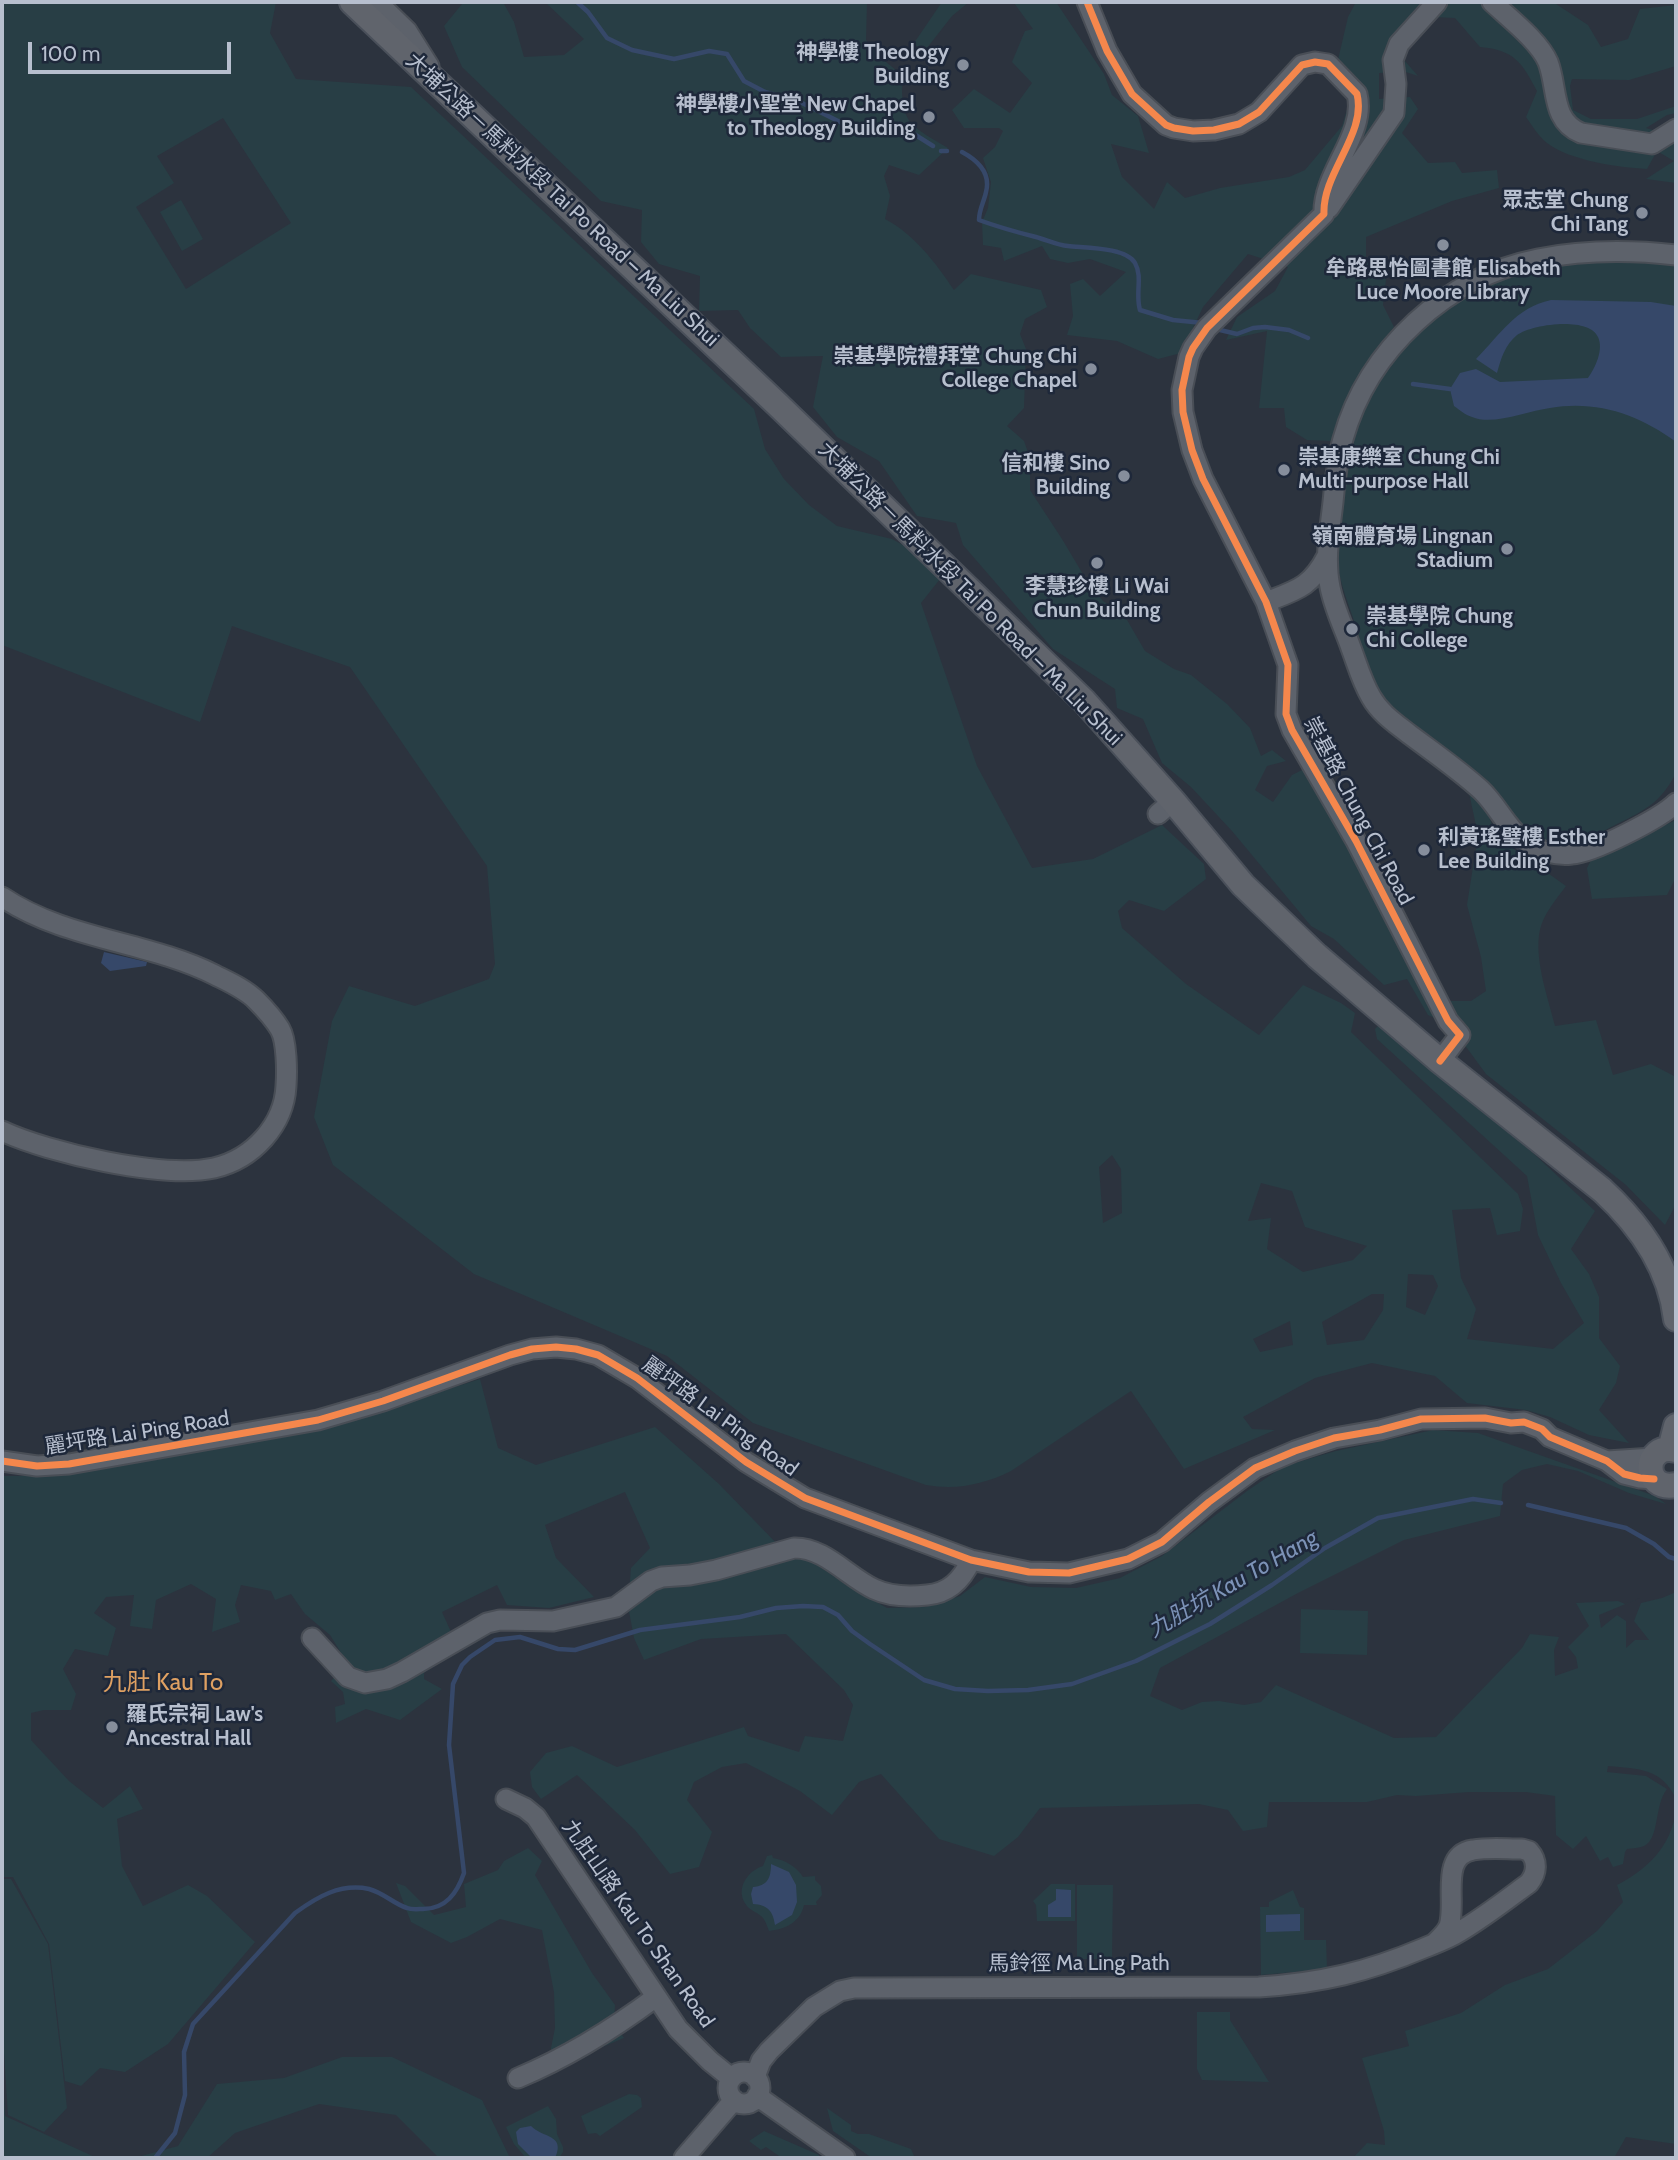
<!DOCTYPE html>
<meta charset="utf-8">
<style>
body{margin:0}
#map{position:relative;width:1678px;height:2160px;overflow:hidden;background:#2c333e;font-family:Cabin,sans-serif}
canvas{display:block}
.frame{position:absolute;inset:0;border:4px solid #b7bfce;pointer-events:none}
.scale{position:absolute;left:28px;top:42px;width:203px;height:32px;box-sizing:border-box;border:4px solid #b7bfce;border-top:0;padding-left:9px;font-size:21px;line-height:24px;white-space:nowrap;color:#b7bfce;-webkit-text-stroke:5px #1e283a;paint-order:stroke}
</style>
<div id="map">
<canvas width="1678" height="2160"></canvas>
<div class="frame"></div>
<div class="scale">100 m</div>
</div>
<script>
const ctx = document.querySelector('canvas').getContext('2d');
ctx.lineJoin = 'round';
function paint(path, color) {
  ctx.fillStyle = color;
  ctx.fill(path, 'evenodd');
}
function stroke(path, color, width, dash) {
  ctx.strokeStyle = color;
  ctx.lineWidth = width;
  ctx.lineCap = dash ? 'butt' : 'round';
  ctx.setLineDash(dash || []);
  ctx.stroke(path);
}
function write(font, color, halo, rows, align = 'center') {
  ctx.font = font + ' Cabin,"Noto Sans TC",sans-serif';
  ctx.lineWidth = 5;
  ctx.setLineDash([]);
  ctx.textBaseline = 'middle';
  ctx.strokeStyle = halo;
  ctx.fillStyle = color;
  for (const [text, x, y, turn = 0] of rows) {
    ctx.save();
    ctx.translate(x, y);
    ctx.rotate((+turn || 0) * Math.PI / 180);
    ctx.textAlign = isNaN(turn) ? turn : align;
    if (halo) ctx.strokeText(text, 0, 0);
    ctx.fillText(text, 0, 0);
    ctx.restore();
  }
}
paint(new Path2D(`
 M2 2H276L270 33 296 79 411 87 754 409 765 449 784 479 809 505 837 526 892 539 910 549 940 579 921 603 977 766 1032 868 1093 859 1162 825 1204 864 1206 879 1164 911 1129 900 1118 911 1122 928 1186 984 1259 1035 1303 985 1341 1003 1355 1013 1351 1032 1518 1194 1523 1209 1520 1231 1497 1235 1490 1208 1452 1210 1461 1278 1476 1309 1467 1339 1553 1349 1584 1323 1561 1283 1538 1235 1527 1176 1377 1039 1375 1029 1379 1025 1532 1152 1595 1211 1571 1249 1589 1274 1599 1297V1338L1620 1366 1616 1383 1599 1410 1629 1443 1589 1435 1550 1417 1526 1410 1467 1403 1435 1376 1372 1363 1315 1378 1243 1417 1252 1429 1275 1430 1184 1469 1131 1391 1011 1471C983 1485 956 1490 926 1485L753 1423 667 1356 474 1274 333 1165 314 1117 332 1021 349 986 415 1006 489 979 495 964 487 866 350 667 232 626 200 722 2 645ZM223 118 291 223 186 289 136 207 174 183 157 156ZM1112 1155 1121 1169 1122 1213 1103 1223 1099 1167ZM1261 1183 1292 1191 1305 1227 1367 1246 1353 1260 1303 1272 1267 1249 1271 1218 1248 1221ZM1408 1274 1433 1275 1438 1286 1425 1315 1406 1307ZM1372 1294H1384L1383 1310 1364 1340 1327 1345 1322 1322ZM1290 1321 1293 1345 1260 1352 1253 1339Z
 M460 2H503L514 22 524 57 564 55 584 39 545 2H867L866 40 886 62 902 75C901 124 908 124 948 148L919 175 889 165 884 176 890 196 885 219C914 234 936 263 954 290L971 274 1041 290 1047 307 1025 319 1020 334 1026 349 1024 408 1007 426 1024 441 1030 458V490L1062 539 1090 586 1103 601 1123 613 1145 651 1174 669 1191 675 1227 704 1250 728 1261 756 1272 750 1286 761 1267 766 1255 790 1273 802 1292 775 1304 769 1442 1001H1471L1486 991 1481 957 1467 905 1478 835 1468 788 1486 809 1497 837 1566 886C1558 897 1547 910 1542 923 1531 952 1548 997 1555 1026L1596 1020 1613 1075 1651 1064 1676 1077V1204L1665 1225 1626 1185 1486 1074 1450 1025 1428 1015 1407 979 1384 985 1334 939 1311 926 1232 831 1191 787 1162 763 1143 719 1117 708 1115 689 1053 649 963 545 956 523 917 516 879 461 837 437 813 407 823 356 781 357 750 328 738 310 699 311 700 276 659 264 641 242 642 210 601 201 462 67 444 26 462 4Z
 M942 2H969L952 16 923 53 914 43Z
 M1010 2H1056L1104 74 1112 95 1138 116 1149 153 1111 144 1122 177 1154 209 1167 182 1185 198 1220 188 1289 177 1305 170 1342 126 1351 96 1337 64 1348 17 1356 2H1553L1588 25 1601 47 1628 39 1640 9 1676 5V66L1629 80 1572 79 1570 86 1573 110 1591 119H1637L1676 106V113L1667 115 1646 128 1676 137V183L1646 179 1674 161 1657 151 1647 169C1617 167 1571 161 1547 143 1538 136 1532 125 1526 117L1537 91C1522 63 1515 50 1480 47L1455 18 1410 16 1393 37 1404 60 1418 76 1406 72 1379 73V99L1410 97 1418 109 1402 133 1428 163 1455 162 1462 173 1497 170 1499 188 1452 201 1366 237V260L1386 279 1383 305 1394 327C1365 362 1345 398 1333 441L1307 440 1286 427 1284 408H1259L1267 331 1226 340 1237 317 1275 291 1288 267 1248 254 1203 307 1181 353 1158 359 1117 341 1067 335 1073 316 1070 284 1083 279 1100 296 1126 272 1090 259 1068 263 1050 259 1042 246 1004 261 1001 248 983 245 982 222 988 208 991 182 983 158 995 147 1003 131 999 128H964L952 110 974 89 1010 113 1032 83 1012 62 1025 31 1033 29 1014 3Z
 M181 200 203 239 182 251 160 212Z
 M1612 260 1676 264V773C1661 802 1646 810 1617 824 1597 834 1575 849 1552 843 1519 835 1510 803 1487 782 1457 754 1422 731 1390 705 1369 682 1363 647 1353 618 1348 603 1342 588 1339 572 1335 546 1340 519 1343 493 1353 408 1391 342 1465 298 1480 289 1495 280 1513 275 1545 264 1579 263 1612 260Z
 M1676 820V877L1667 895 1592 899 1587 868 1592 858Z
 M480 1379 498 1448 536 1465 655 1427 719 1484 781 1548 807 1558 845 1584 887 1608 925 1607 960 1596 985 1577 1031 1587 1076 1588 1120 1578 1162 1556 1247 1491 1284 1466 1336 1451 1433 1430 1478 1433 1655 1496 1666 1504 1629 1493 1578 1471 1547 1464 1522 1470 1503 1484 1500 1516 1404 1540 1298 1593 1160 1668 1150 1696 1182 1710 1202 1702 1219 1701 1244 1705 1261 1702 1276 1685 1394 1738 1436 1737 1522 1648 1530 1634 1559 1637 1554 1650 1555 1676 1578 1668 1576 1657 1568 1647 1589 1626 1576 1603 1618 1601 1625 1604 1640 1598 1599 1615 1601 1628 1617 1615 1626 1621V1648L1635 1640H1649L1634 1621 1641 1603 1662 1598 1676 1592V1799C1662 1768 1639 1769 1608 1766L1607 1772 1646 1776 1667 1789C1654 1805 1660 1838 1644 1846 1639 1848 1633 1848 1627 1849L1625 1852 1623 1864 1613 1867 1608 1857 1600 1861 1586 1836 1573 1849 1556 1835 1555 1796 1526 1792H1469L1416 1796 1397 1795 1367 1802H1269L1267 1827 1243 1831 1228 1810 1199 1804 1040 1808 1018 1837 994 1856 939 1839 881 1774 859 1782 832 1815 800 1791 746 1763 722 1767 694 1782 687 1800 712 1832 699 1867 670 1874 635 1830 577 1775 541 1799 532 1787 530 1772 546 1753 572 1746 617 1767 744 1727 748 1736 799 1752 805 1736 843 1741 853 1705 844 1690 786 1634 701 1639 644 1660 634 1638 628 1606 631 1568 650 1548 625 1492 545 1525 556 1558 594 1597 549 1608 507 1605 497 1585 442 1612 451 1632 461 1644 424 1673V1679L442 1689 400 1720 366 1709 336 1723 335 1707 345 1704 343 1692 331 1681 348 1664 330 1635 305 1614 291 1594 275 1600 271 1591 241 1585 235 1605 240 1622 212 1632 216 1599 191 1584 156 1600 152 1629 130 1626 134 1595 106 1597 94 1613 116 1628 108 1656 75 1649 63 1669 76 1694 71 1710H44L31 1713V1740L69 1781 103 1808 130 1786 143 1809 117 1819 122 1866 143 1906 188 1885 207 1896 255 1942 168 2044 125 2072 100 2068 81 2086 65 2081 49 1944 13 1877H2V1476H54L220 1447 355 1419Z
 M1301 1609 1368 1611 1367 1655 1300 1653Z
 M1676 1812V2144L1626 2137 1614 2158H1353L1367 2143 1385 2145 1384 2131 1362 2058 1409 2046 1405 2031 1461 2013 1505 1985 1548 1969 1597 1931 1623 1902 1617 1885C1648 1869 1670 1847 1676 1812Z
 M528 1848 542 1861 535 1875 592 1973 615 2005 614 2023 624 2038 556 2066 550 2053 555 2028 554 1992 542 1930 500 1919 467 1937 451 1943 411 1922 396 1883 405 1886 434 1915 466 1907 464 1884 498 1870 504 1861Z
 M772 1855 773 1858C785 1860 796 1866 803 1877L815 1876V1880L821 1886 822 1895 816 1902 817 1905H804C800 1923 785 1929 769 1931 767 1926 765 1919 761 1916 757 1912 751 1911 747 1906 734 1890 747 1871 763 1866L767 1856Z
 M2 1879H11L48 1944 67 2108 44 2132 8 2115 2 2022Z
 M1051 1884H1075V1921H1037L1036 1905 1033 1901Z
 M1077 1885H1113L1112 1959H1077Z
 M1293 1890 1300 1907 1304 1908V1940H1326L1327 1969 1261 1975 1260 1907H1269V1902Z
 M1197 2012H1230V2020L1269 2082 1202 2080 1197 2069Z
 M2 2052 5 2116 97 2158H2Z
 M342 2057H392L482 2100 510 2158H439L396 2115 319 2104 235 2133 207 2158H134L178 2146 217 2084 284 2078Z
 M629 2094 637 2095 641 2098 642 2107 600 2136 596 2133 588 2134 581 2116Z
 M548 2106 556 2119 557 2134 563 2147V2152L559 2158H526L514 2144 506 2127Z
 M827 2108 851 2125V2131L858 2134H869L911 2149 915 2158H872L833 2131Z
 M764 2131 819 2155V2158H782L766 2147 761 2150 749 2141Z`), '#283e45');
paint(new Path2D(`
 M1551 300 1651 302 1676 306V442C1639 415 1598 400 1550 408 1527 411 1493 426 1472 417 1465 415 1460 410 1454 406L1450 389 1460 373 1476 369 1500 382 1588 378C1595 368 1604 350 1598 337 1589 316 1532 324 1517 335 1505 345 1501 358 1497 373L1476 359C1501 334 1515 308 1551 300Z
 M104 952 147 962 146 966 110 971 101 963Z
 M771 1864 789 1872 796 1885 797 1902 792 1915 775 1925C773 1911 768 1905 753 1904L751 1894 753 1887C768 1886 771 1877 771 1864Z
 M1056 1889 1071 1890V1917H1048V1905L1056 1900Z
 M1300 1914V1931L1266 1932V1915Z
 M531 2126C542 2138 566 2134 555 2158H532L518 2144 516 2132 520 2128Z`), '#364869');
stroke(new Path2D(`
 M577 2 588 12 607 38 632 50 674 59 709 51 727 54 744 81 765 92 800 102 842 123 889 132 898 124 933 146
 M941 151H947
 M962 152C977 160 991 173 986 192 984 202 979 209 979 220 998 227 1016 232 1036 237 1047 240 1057 245 1068 246 1084 248 1126 247 1135 263 1143 277 1135 294 1140 310L1173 320 1203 323
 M1220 330 1237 334 1253 328 1265 327 1289 330 1308 338
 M1413 384 1450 389
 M1528 1505 1626 1528 1654 1544 1669 1557 1676 1559
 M155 2158 175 2133 185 2095 184 2052 193 2024 295 1913C317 1897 340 1883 369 1889 384 1893 394 1904 407 1908 412 1910 419 1909 423 1909 446 1909 457 1893 464 1873L449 1745 453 1684 462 1665 470 1657 495 1640 520 1637 558 1649 575 1650 640 1630 740 1617 776 1608 803 1606 823 1607 838 1615 852 1631 870 1644 924 1680 955 1689 988 1691 1028 1690 1072 1684 1136 1661 1210 1624 1272 1585 1325 1548 1378 1518 1473 1499 1501 1503`), '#364869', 4.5);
const minor = new Path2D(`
 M377 2 407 31 429 66
 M1087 2 1107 51 1132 94 1166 125 1174 128 1193 131 1214 130 1239 124 1259 112 1302 65 1315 62 1328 64 1357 94C1367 134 1322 173 1324 214L1207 328 1193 348 1189 357 1182 390 1183 412 1192 450 1203 479 1266 602 1288 665 1286 714 1292 730 1356 841 1448 1021 1460 1035 1440 1061
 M1492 2C1509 18 1539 41 1548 62 1558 88 1551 121 1581 133L1652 144 1676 129
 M1329 208 1394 113 1396 84 1393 60 1399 44 1437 2
 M1676 255C1631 250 1583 250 1538 259 1447 277 1368 349 1343 439 1337 459 1335 481 1333 502 1330 530 1324 559 1330 587 1334 608 1344 628 1351 648 1357 664 1362 682 1371 697 1380 713 1395 723 1409 734 1433 752 1459 770 1481 790 1498 806 1507 829 1526 842 1539 851 1556 856 1572 854 1593 853 1661 818 1676 803
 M1266 602C1297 590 1311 587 1327 556
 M1158 814 1173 801
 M2 897C66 940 147 941 215 975 229 982 245 989 256 1000 264 1008 274 1019 280 1029 287 1041 287 1072 286 1086 284 1125 253 1159 214 1168 163 1179 49 1153 2 1131
 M2 1461 37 1466 69 1464 318 1420 383 1401 510 1355 532 1349 556 1347 576 1349 598 1355 637 1378 746 1462 805 1498 971 1560 1029 1572 1069 1573 1128 1559 1162 1542 1209 1502 1255 1468 1295 1451 1334 1438 1380 1430 1421 1419 1485 1418 1511 1423 1524 1422 1542 1429 1550 1437 1607 1461 1624 1474 1640 1478 1654 1479
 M1607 1461 1653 1458
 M312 1638 348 1677 365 1683 387 1679 402 1672 487 1623 500 1620 553 1621 616 1607 651 1581 662 1577 690 1575 716 1570 794 1548C824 1547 848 1577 874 1589 891 1597 909 1597 927 1595 949 1593 962 1580 971 1560
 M506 1799 525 1808 536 1817 678 2029 710 2061 731 2078
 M728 2088a16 16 0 1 1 32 0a16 16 0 1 1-32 0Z
 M755 2077 761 2061 769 2051 814 2007 840 1991 854 1988 1259 1987C1321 1983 1367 1972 1424 1948 1436 1943 1448 1939 1459 1932 1483 1918 1506 1900 1529 1883 1537 1873 1538 1861 1529 1851L1522 1849C1506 1849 1489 1847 1473 1850 1439 1855 1457 1903 1449 1926 1446 1933 1440 1938 1435 1943
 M518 2078C568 2057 613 2029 656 1997
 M757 2096 845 2158
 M684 2158 734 2100`);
const major = new Path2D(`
 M352 2 778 405 1084 701 1173 801 1243 885 1317 956 1440 1061 1602 1190C1640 1225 1670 1267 1676 1319
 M1670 1449 1676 1426
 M1676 1450C1643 1442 1641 1492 1676 1485`);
stroke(minor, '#494e56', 23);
stroke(major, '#4a505a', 28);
stroke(minor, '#5d626b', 19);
stroke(major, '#60646c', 24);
stroke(new Path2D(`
 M1087 2 1107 51 1132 94 1166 125 1174 128 1193 131 1214 130 1239 124 1259 112 1302 65 1315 62 1328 64 1357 94C1367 134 1322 173 1324 214L1207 328 1193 348 1189 357 1182 390 1183 412 1192 450 1203 479 1266 602 1288 665 1286 714 1292 730 1356 841 1448 1021 1460 1035 1440 1061
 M2 1461 37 1466 69 1464 318 1420 383 1401 510 1355 532 1349 556 1347 576 1349 598 1355 637 1378 746 1462 805 1498 971 1560 1029 1572 1069 1573 1128 1559 1162 1542 1209 1502 1255 1468 1295 1451 1334 1438 1380 1430 1421 1419 1485 1418 1511 1423 1524 1422 1542 1429 1550 1437 1607 1461 1624 1474 1640 1478 1654 1479`), '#f5874c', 7);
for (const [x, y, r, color] of [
 [963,65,7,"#868e9c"],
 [929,117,7,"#868e9c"],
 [1642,213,7,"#868e9c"],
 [1443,245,7,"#868e9c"],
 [1091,369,7,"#868e9c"],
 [1284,470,7,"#868e9c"],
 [1124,476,7,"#868e9c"],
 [1507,549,7,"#868e9c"],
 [1097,563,7,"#868e9c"],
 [1352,629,7,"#868e9c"],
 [1424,850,7,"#868e9c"],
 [112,1727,7,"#868e9c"]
]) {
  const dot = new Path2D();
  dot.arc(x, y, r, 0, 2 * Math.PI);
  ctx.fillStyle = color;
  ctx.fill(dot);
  stroke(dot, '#1e283a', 2.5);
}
write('bold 21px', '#b7bfce', '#1e283a', [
 ["神學樓 Theology",949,53],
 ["Building",949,77],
 ["神學樓小聖堂 New Chapel",915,105],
 ["to Theology Building",915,129],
 ["眾志堂 Chung",1628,201],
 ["Chi Tang",1628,225],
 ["牟路思怡圖書館 Elisabeth",1443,269,"center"],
 ["Luce Moore Library",1443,293,"center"],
 ["崇基學院禮拜堂 Chung Chi",1077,357],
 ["College Chapel",1077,381],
 ["崇基康樂室 Chung Chi",1298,458,"left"],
 ["Multi-purpose Hall",1298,482,"left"],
 ["信和樓 Sino",1110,464],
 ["Building",1110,488],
 ["嶺南體育場 Lingnan",1493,537],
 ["Stadium",1493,561],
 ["李慧珍樓 Li Wai",1097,587,"center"],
 ["Chun Building",1097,611,"center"],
 ["崇基學院 Chung",1366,617,"left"],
 ["Chi College",1366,641,"left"],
 ["利黃瑤璧樓 Esther",1438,838,"left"],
 ["Lee Building",1438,862,"left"],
 ["羅氏宗祠 Law's",126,1715,"left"],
 ["Ancestral Hall",126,1739,"left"]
], 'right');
write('21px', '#b7bfce', '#1e283a', [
 ["大埔公路－馬料水段 Tai Po Road – Ma Liu Shui",562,200,43],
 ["大埔公路－馬料水段 Tai Po Road – Ma Liu Shui",970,594,45],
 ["崇基路 Chung Chi Road",1358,811,62],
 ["麗坪路 Lai Ping Road",720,1417,36],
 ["麗坪路 Lai Ping Road",137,1433,-9],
 ["九肚山路 Kau To Shan Road",638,1924,55],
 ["馬鈴徑 Ma Ling Path",1079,1964]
]);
write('italic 23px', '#7c92b7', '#1e283a', [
 ["九肚坑 Kau To Hang",1233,1584,-30]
]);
write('24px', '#dea062', '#1e283a', [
 ["九肚 Kau To",163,1683]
]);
</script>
